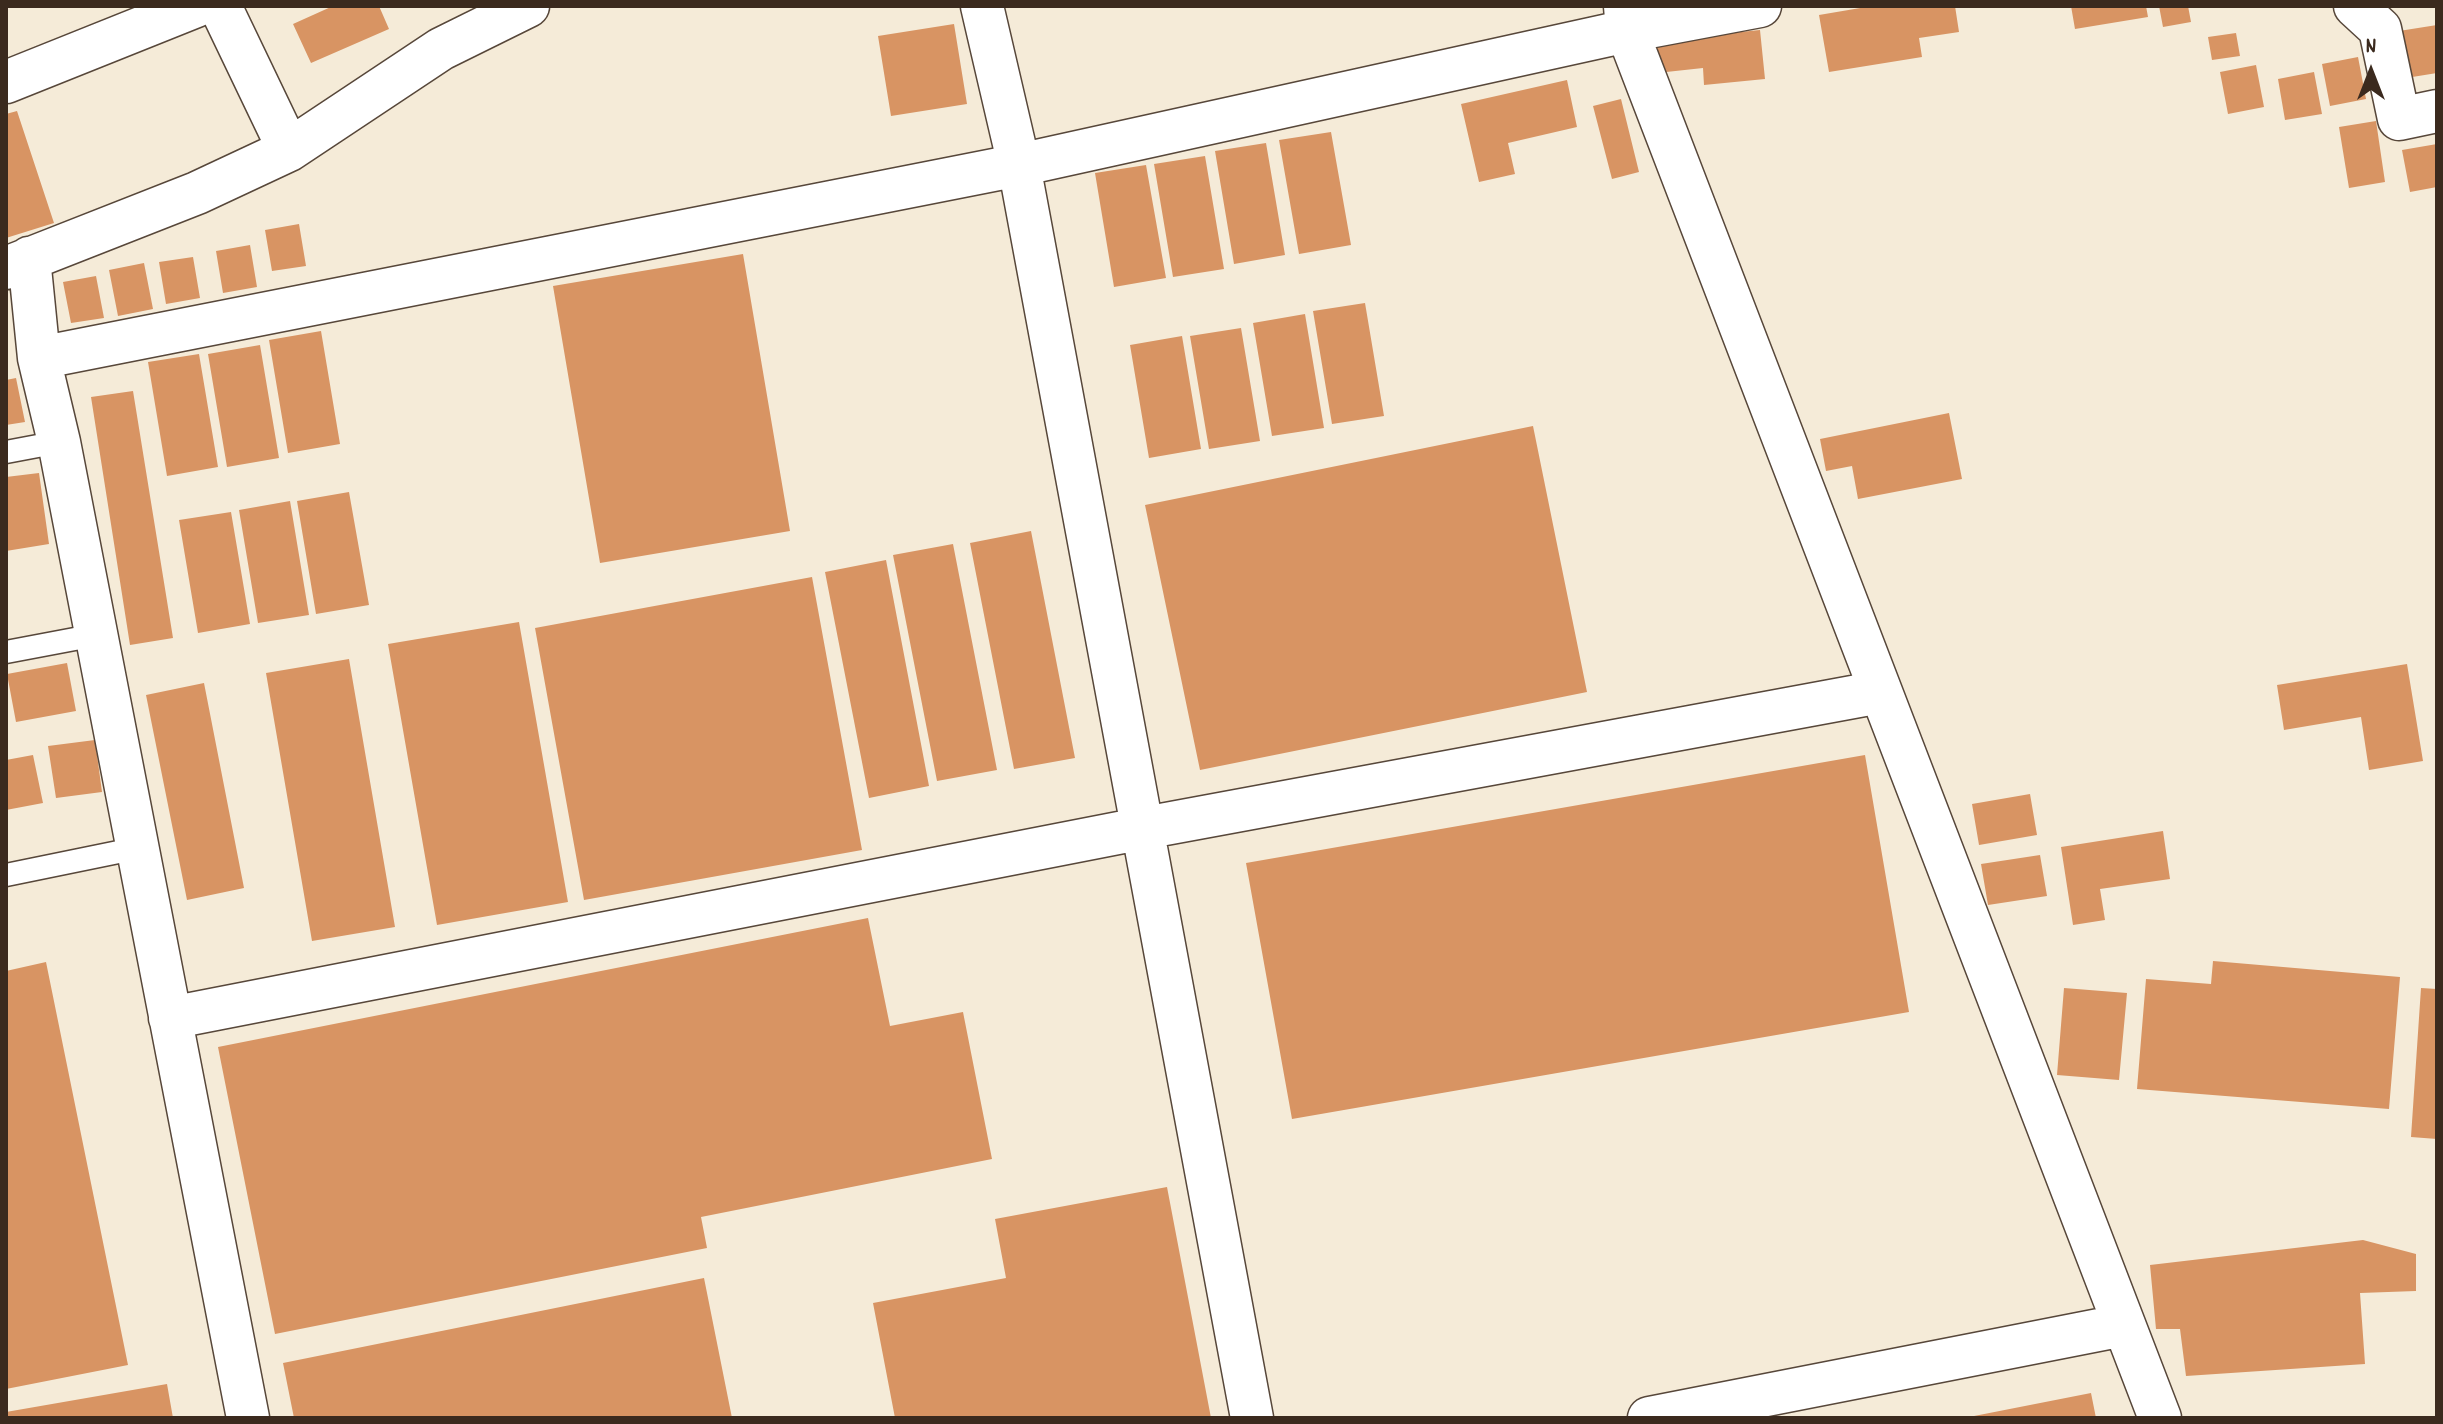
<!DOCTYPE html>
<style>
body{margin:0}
#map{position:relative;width:2443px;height:1424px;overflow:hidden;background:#f5ebd8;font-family:Dekko,sans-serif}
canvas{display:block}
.frame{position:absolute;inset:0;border:8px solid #3b2a1e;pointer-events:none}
.north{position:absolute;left:2331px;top:32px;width:80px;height:80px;-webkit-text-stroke:6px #fff;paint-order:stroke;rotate:0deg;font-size:22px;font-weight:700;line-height:32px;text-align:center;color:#3b2a1e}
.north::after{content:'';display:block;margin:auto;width:28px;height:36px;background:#3b2a1e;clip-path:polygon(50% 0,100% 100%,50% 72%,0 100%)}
</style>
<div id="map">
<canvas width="2443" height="1424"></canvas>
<div class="frame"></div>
<div class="north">N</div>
</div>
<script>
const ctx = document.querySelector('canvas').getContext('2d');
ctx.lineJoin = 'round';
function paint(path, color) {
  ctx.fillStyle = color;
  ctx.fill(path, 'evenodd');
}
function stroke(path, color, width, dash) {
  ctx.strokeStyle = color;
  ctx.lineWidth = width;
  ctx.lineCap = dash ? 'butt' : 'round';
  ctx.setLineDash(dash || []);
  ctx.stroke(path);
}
paint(new Path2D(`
 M333 6H379L389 29 311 63 293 24Z
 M1872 6H1955L1959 32 1919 38 1922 57 1829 72 1819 15Z
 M2071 6H2146L2148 17 2075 29Z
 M2159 6H2188L2191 22 2163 27Z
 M954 24 967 104 891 116 878 36Z
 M2437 25V73L2406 78 2399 31Z
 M1760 30 1765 79 1704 85 1703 68 1657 73 1654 41Z
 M2236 33 2240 56 2212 60 2208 37Z
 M2358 57 2366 99 2330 106 2322 64Z
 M2256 65 2264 107 2228 114 2220 72Z
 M2314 72 2322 114 2285 120 2278 79Z
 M1567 80 1577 127 1508 143 1515 174 1479 182 1461 104Z
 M1621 99 1639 172 1612 179 1593 106Z
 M17 111 54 223 6 238V114Z
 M2376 121 2385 182 2349 188 2339 127Z
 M1331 132 1351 245 1299 254 1279 140Z
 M1266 143 1285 255 1234 264 1215 151Z
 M2437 144V187L2410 192 2402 150Z
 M1205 156 1224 269 1173 277 1154 164Z
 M1146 165 1166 278 1114 287 1095 173Z
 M299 224 306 266 272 271 265 230Z
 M250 245 257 287 223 293 216 251Z
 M743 254 790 531 600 563 553 286Z
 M193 257 200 298 166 304 159 262Z
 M144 263 153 309 118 316 109 270Z
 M96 276 104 318 71 323 63 282Z
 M1365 303 1384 416 1332 424 1313 311Z
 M1305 314 1324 428 1272 436 1253 323Z
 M1241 328 1260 441 1209 449 1190 336Z
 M321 331 340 444 288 453 269 340Z
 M1182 336 1201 449 1149 458 1130 345Z
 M260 345 279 458 227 467 208 354Z
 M199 354 218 467 167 476 148 362Z
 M16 378 25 422 6 425V380Z
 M133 391 173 638 130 645 91 397Z
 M1949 413 1962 479 1858 499 1852 466 1826 471 1820 439Z
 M1533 426 1587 692 1200 770 1145 505Z
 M39 473 49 544 6 551V477Z
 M349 492 369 605 316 614 297 501Z
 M290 501 309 615 258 623 239 510Z
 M231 512 250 624 198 633 179 520Z
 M1031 531 1075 758 1014 769 970 543Z
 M953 544 997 770 937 781 893 555Z
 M886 560 929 786 869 798 825 572Z
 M812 577 862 850 584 900 535 628Z
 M519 622 568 902 437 925 388 644Z
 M349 659 395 927 312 941 266 673Z
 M67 663 76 711 16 722 7 674Z
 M2407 664 2423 761 2369 770 2361 717 2284 730 2277 685Z
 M204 683 244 888 187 900 146 695Z
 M95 740 102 792 56 798 48 746Z
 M33 755 43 803 6 810V760Z
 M1865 755 1909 1012 1292 1119 1246 863Z
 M2030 794 2037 835 1979 845 1972 804Z
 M2163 831 2170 879 2100 889 2105 920 2073 925 2061 847Z
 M2040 855 2047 896 1988 905 1981 864Z
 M868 918 890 1026 963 1012 992 1159 701 1217 707 1248 275 1334 218 1047Z
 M2213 961 2400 977 2389 1109 2137 1089 2146 979 2211 984Z
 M46 962 128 1365 6 1389V971Z
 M2064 988 2127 993 2119 1080 2057 1075Z
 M2421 988 2437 989V1139L2411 1137Z
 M1167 1187 1211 1418H895L873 1303 1006 1278 995 1219Z
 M2363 1240 2416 1254V1291L2360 1293 2365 1364 2186 1376 2180 1329H2156L2150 1265Z
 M704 1278 732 1418H294L283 1363Z
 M167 1384 173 1418H6V1412Z
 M2091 1393 2096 1418H1969V1417Z`), '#d89463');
const lane = new Path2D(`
 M6 452 59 442
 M6 652 96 635
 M6 875 138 848`);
const street = new Path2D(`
 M220 6 289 150
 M982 6 1019 165 1252 1418
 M1625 6 1627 31 2160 1418
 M2355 6 2380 29 2399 119 2437 111
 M6 82 196 6
 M29 258 39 358 59 442 248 1418
 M6 268 197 193 289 150 441 49 528 6
 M39 358 1019 165 1627 31 1760 6
 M170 1018 1144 828 1880 692
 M1649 1418 2124 1325`);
stroke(lane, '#57473a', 25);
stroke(street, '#57473a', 45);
stroke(lane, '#fff', 22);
stroke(street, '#fff', 42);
</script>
